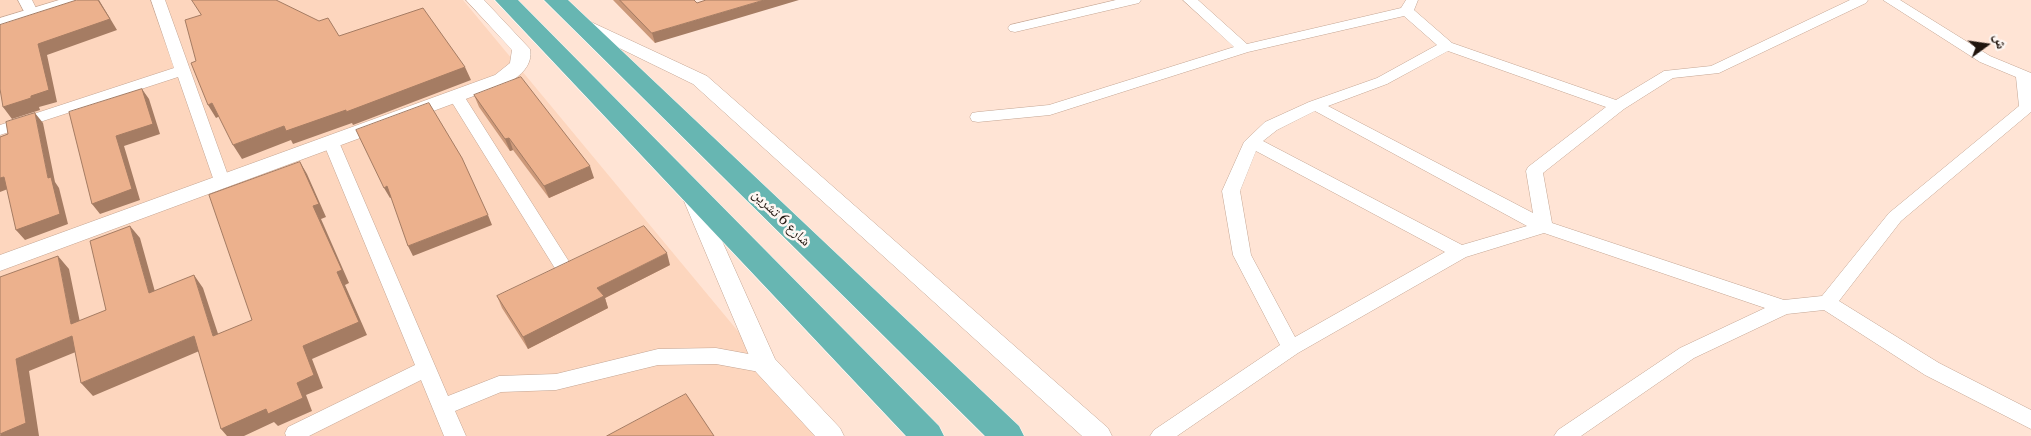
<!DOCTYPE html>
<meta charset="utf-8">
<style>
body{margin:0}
#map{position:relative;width:2031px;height:436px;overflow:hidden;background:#ffe4d5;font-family:Merriweather,"Noto Naskh Arabic",serif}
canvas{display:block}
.north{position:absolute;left:1961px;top:20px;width:50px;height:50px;-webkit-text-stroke:4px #fdf6f2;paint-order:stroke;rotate:76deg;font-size:14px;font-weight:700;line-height:20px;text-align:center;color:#20150e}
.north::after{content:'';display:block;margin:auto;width:18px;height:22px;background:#20150e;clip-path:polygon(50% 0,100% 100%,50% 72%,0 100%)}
</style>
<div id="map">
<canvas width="2031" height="436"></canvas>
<div class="north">ش</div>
</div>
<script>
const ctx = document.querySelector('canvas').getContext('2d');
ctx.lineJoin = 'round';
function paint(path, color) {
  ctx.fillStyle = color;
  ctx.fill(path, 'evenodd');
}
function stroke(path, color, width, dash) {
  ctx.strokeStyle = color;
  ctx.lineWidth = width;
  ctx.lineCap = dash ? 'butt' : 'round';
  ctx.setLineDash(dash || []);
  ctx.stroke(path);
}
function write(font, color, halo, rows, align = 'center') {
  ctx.font = font + ' Merriweather,"Noto Naskh Arabic",serif';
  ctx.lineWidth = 5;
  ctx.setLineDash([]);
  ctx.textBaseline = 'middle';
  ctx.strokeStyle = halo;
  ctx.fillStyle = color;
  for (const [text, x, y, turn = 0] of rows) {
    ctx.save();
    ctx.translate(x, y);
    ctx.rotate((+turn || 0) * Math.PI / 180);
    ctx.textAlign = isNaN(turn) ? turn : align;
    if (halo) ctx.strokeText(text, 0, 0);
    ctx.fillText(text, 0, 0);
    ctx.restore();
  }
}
paint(new Path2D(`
 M0 0H463L825 436H0Z`), '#fdd6be');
const minor = new Path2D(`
 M18 0H32L39 14 37 17H27Z
 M151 0H165L230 181 228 185 222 187 216 185 214 181 178 77 0 135V125L174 68Z
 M1116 0H1141L1139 3 1015 32 1010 31 1008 28 1010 25Z
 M1183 0H1198L1247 44 1401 8 1406 0H1418L1414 10 1452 43 1616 100 1664 71 1711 66 1850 0H1868L1866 3 1719 73 1673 78 1624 109 1543 173 1552 223 1784 300 1822 296 1889 213 2019 106 2016 77 1980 62 1883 0H1900L1990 56 2031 73V112L1901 221 1839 301 1939 363 2031 410V429L1925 375 1824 310 1787 314 1694 358 1581 436H1554L1558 430 1680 348 1765 308 1544 233 1466 257 1298 353 1177 436H1150L1154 430 1280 345 1233 255 1222 191 1244 142 1265 122 1309 102 1377 78 1437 45 1404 16 1248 52 1050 115 978 122 972 121 970 117 972 113 978 112 1049 105 1234 47ZM1448 51 1606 107 1528 167 1526 171 1533 213 1328 106 1387 84ZM1315 111 1527 226 1462 245 1263 141 1277 130ZM1256 151 1445 252 1295 337 1251 255 1240 191Z
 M456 91 461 93 464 96 568 260 571 265 568 270 562 272 556 270 448 96 451 93Z
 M331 137 337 138 339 142 448 396 499 376 556 374 658 349 716 348 765 357 772 359 775 365 772 371 765 373 716 364 658 365 556 390 501 392 455 411 466 436H444L421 380 309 436H286L285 433 288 427 415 365 323 142 325 138Z`);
const tertiary = new Path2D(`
 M59 0H84L82 4 0 29V18Z
 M466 0H484L530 49C533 65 521 75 509 83L0 271V255L495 75 510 63 512 50Z
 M576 15 707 76 1108 428 1112 436H1082L693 84 570 24 567 20 570 16Z
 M691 187 698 189 701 194 775 359 840 428 844 436H815L756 372 681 194 684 189Z`);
const trunk = new Path2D(`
 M495 0H518L939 426 944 436H906Z
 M544 0H568L1019 426 1024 436H985Z`);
stroke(minor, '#c4a593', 1);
stroke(tertiary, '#c4a593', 1);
stroke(trunk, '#fff', 1);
paint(minor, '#fff');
paint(tertiary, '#fff');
paint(trunk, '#67b6b2');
paint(new Path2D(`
 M613 0H694L655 43Z
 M474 95 594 178 549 198 513 150 510 151 479 107Z
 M670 265 605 298 608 308 528 349 502 308 497 296Z`), '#cb9879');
paint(new Path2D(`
 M99 0 117 30 47 55 57 102 39 107 40 110 12 119 3 107 31 96 38 44Z
 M764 0H799L655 43 652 33Z
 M465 67 471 80 353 125 352 123 293 144 291 140 242 159 233 145 284 126Z
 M142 89 149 99 160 134 124 146 140 200 100 214 92 204 116 136Z
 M212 103 220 116 216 118 208 105Z
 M35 113 43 123 55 182 59 188 68 224 25 240 16 230 48 178Z
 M509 138 513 150 510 151 505 139Z
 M300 162 307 174 326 217 321 219 349 283 345 285 367 335 312 359 323 388 306 395 312 411 278 426 274 422 244 436H227L221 429 297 383 303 346 337 272 313 206Z
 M590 166 594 178 549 198 544 186Z
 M4 177 13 187 0 192V178Z
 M387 186 393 197 390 198 384 188Z
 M488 215 492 225 413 256 408 246Z
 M130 226 140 238 159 306 149 293Z
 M667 253 670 265 605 298 608 308 528 349 523 337 597 288Z
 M58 256 69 269 83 337 71 324Z
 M194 275 203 288 223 349 213 336Z
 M72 336 83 349 29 371 39 436H0L16 359Z
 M194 336 204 349 93 396 81 383Z`), '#a57c63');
const building = new Path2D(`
 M77 0H98L110 19 38 44 49 90 31 96V98L3 107 0 89V25Z
 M192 0H276L319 21 328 18 339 36 423 8 465 67 346 112V110L286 131 284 126 233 145 212 103 208 105 191 63 196 61 185 20 201 15Z
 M620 0H694L697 3 706 0H764L652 33Z
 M521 77 590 166 544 186 509 138 505 139 474 95Z
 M142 89 153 124 116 136 132 189 92 204 69 112Z
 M429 103 462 158 488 215 408 246 387 186 384 188 356 130Z
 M35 113 48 178 51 177 60 214 16 230 4 177 0 178V137L8 134 6 122Z
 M300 162 319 204 313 206 342 270 337 272 359 322 303 346 314 375 297 383 303 398 268 414 266 409 221 429 194 336 81 383 72 336 16 359 26 423 0 434V277L58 256 71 324 106 310 90 241 130 226 149 293 194 275 213 336 252 320 209 195Z
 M644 226 667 253 597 288 604 296 523 337 497 296Z
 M686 394 714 436H607Z`);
paint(building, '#ecb18d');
stroke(building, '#a57c63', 1);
write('14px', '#20150e', '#fdf6f2', [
 ["شارع 6 تشرين",781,218,44]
]);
</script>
